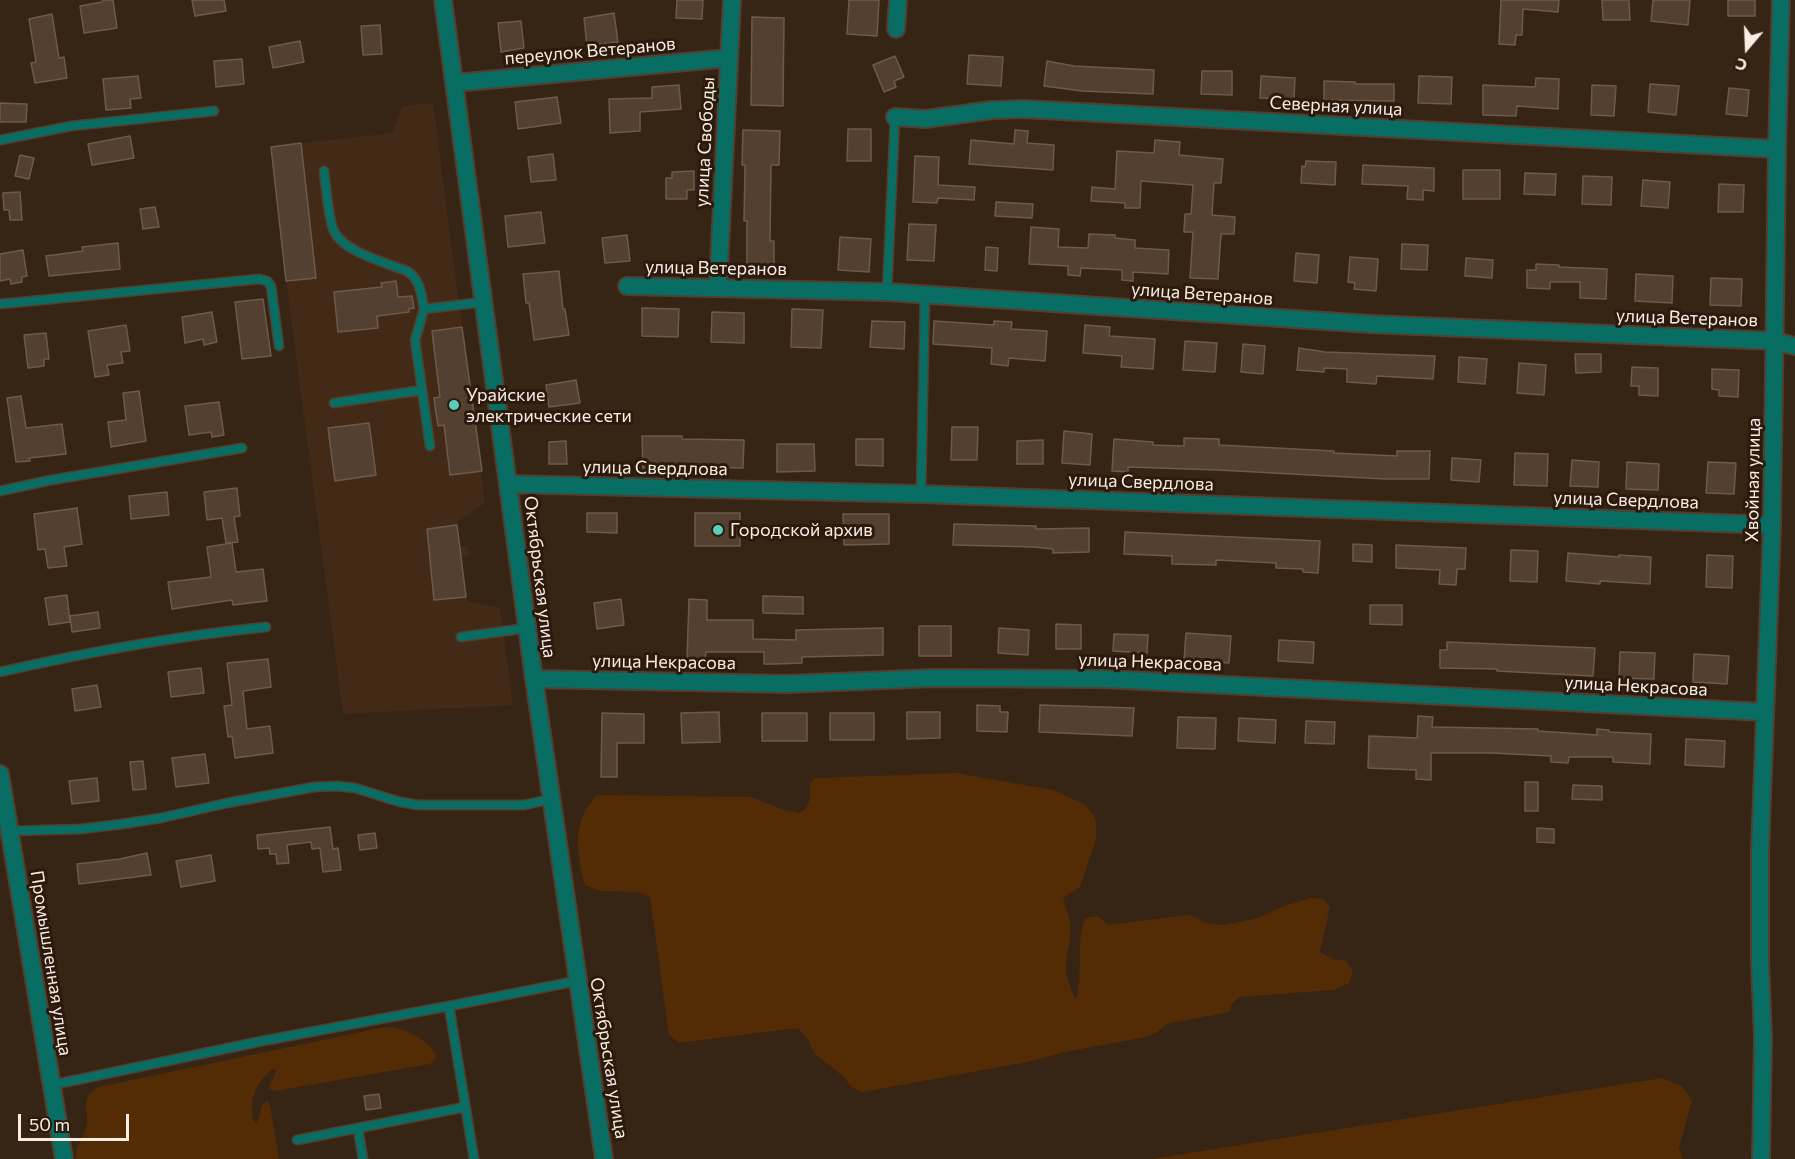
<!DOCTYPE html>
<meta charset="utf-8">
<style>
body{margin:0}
#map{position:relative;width:1795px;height:1159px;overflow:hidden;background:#362415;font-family:Commissioner,sans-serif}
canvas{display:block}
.north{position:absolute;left:1717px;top:18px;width:60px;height:60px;-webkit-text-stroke:4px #2c1a0c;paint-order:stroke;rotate:199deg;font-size:16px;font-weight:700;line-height:24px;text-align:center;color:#f9ede4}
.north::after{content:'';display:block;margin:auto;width:21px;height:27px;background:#f9ede4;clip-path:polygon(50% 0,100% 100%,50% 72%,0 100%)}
.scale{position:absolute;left:18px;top:1114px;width:111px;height:27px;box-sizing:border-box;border:3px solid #f9ede4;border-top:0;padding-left:8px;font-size:18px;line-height:21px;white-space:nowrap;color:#f9ede4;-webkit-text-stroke:4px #2c1a0c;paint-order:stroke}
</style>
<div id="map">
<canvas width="1795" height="1159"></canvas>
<div class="north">С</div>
<div class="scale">50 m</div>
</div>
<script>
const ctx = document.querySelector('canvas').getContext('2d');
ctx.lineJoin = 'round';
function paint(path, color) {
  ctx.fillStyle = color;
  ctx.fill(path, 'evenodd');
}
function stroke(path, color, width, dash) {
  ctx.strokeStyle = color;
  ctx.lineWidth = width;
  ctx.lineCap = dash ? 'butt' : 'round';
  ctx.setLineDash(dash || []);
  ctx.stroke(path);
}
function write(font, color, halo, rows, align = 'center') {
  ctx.font = font + ' Commissioner,sans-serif';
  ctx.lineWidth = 6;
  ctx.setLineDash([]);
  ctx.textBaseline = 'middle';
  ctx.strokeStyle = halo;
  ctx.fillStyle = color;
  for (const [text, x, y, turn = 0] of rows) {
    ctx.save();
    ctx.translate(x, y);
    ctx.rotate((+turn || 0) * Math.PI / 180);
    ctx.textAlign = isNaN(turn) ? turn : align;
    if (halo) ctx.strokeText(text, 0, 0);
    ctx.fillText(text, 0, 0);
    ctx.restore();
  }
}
paint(new Path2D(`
 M433 103 485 503 457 522 460 546H467L469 556 462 557 467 601 500 608 513 705 343 714 286 281 271 147 392 133 402 106Z`), '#422a17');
paint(new Path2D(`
 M956 773 1054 790 1085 805 1092 813 1096 822V839L1080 887 1063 898C1066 908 1071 920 1071 930 1068 962 1059 967 1076 999 1084 973 1075 944 1085 918L1097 916 1109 925 1189 915 1209 924 1224 925 1258 918 1284 906 1311 898 1323 899 1330 907 1320 952 1335 960H1345L1353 971 1349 983 1334 990 1239 997 1232 1004 1229 1012 1167 1024 1156 1033 1146 1037 1065 1052 1027 1062 863 1092 851 1087 845 1078 815 1054 807 1038 798 1028 679 1043 669 1035 650 897 638 892 600 891 585 885C576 851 571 823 597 795L751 797 784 810 799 813 806 809 809 801 810 785 814 778Z
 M385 1027C404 1027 425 1038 436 1054L435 1059 430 1064 281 1090 273 1091 268 1088 277 1070 272 1069C254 1086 251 1095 253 1120L257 1124 262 1105 267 1101 270 1105 279 1159H76C76 1144 80 1143 85 1131 93 1114 76 1100 98 1087Z
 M1662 1078 1682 1086 1692 1101 1679 1148 1683 1159H1151Z`), '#532b05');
const building = new Path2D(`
 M103 0H113L117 28 84 33 80 6 102 2Z
 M192 0H224L226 11 195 16Z
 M677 0H703L702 19 676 18Z
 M849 0H879L877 36 847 34Z
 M1501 0H1559L1558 12 1523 9 1522 35H1516L1515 45 1499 44Z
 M1602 0H1629L1630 20H1603Z
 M1653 0H1690L1688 25 1651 21Z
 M1728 0H1755V16H1728Z
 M614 13 618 42 587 46 584 18Z
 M52 14 59 58 64 57 67 78 35 83 31 63 36 62 29 19Z
 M752 17 784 18 783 106 751 105Z
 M521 21 524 48 501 52 498 23Z
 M380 25 382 54 363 55 361 26Z
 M300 41 304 62 273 68 269 47Z
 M969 55 1003 57 1001 86 967 84Z
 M895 56 904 77 894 81 896 87 884 92 873 65Z
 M242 59 244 84 216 87 214 61Z
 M1047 61 1074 66 1154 70 1153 94 1082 91 1044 86Z
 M1202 71H1232V95L1201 94Z
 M138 76 141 98 130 99 131 108 106 110 103 79Z
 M1261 76 1295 78 1294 99 1260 98Z
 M1419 76 1452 77 1451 104 1418 103Z
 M1536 78 1559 79 1558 109 1517 106 1516 116 1483 115V85L1535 87Z
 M1324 81 1355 82V84H1394V101L1324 100Z
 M1650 84 1679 86 1676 115 1648 112Z
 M679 85 681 109 640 112V131L610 133 609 99 652 98V87Z
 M1592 85 1616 86 1614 116 1591 115Z
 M1729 88 1749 90 1747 116 1726 114Z
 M557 97 561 123 518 129 515 102Z
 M0 103 27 104 26 122H0Z
 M848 129H871V161H847Z
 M743 130 780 131 779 165H771L770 241H774V271L747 272V221H744L745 165H742Z
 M1015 130 1028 131 1027 143 1054 145 1053 170 969 164 971 140 1014 144Z
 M130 136 134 158 92 165 88 144Z
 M1155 140 1180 142 1179 155 1223 159 1221 183H1214L1212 215 1235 217 1234 234H1221L1218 279 1190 278 1193 232H1184L1185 214H1191L1193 185 1141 181 1140 208H1125V203L1091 201 1092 187 1115 189 1117 151 1154 153Z
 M301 143 316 278 286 281 271 147Z
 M553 154 556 180 531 182 528 157Z
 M20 155 34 158 29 179 15 176Z
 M915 156 939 157 938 185 975 187 974 200 938 198 937 203 913 202Z
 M1306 161 1336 162 1335 185 1301 183 1302 166 1305 167Z
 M1363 165 1434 168V191L1423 190V200L1407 199 1408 186 1362 184Z
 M1463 170H1500V199H1463Z
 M694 171V190H687V199H666V178H672V172Z
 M1525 173 1556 174 1555 195 1524 194Z
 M1583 176 1612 177 1611 205 1582 204Z
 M1643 180 1670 182 1668 208 1641 206Z
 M1719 184 1744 185 1743 212H1718Z
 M20 192 22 220H10L9 210H4L3 193Z
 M996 202 1033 204 1032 218 995 216Z
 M155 207 159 227 143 229 140 209Z
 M541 212 545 243 508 247 505 216Z
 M909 224 936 225 934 261 907 260Z
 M1031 227 1059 229 1058 247 1088 248 1089 234 1115 235V238L1135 240V248L1169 250 1168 274 1133 272V281L1122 280V270L1081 268 1080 276 1068 275V266L1029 264Z
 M627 235 630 261 605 263 602 238Z
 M840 237 871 239 869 272 838 270Z
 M118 243 120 269 49 276 46 256 83 251 82 247Z
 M1402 244 1428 245 1427 270 1401 269Z
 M986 247 998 248 997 271 985 270Z
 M23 250 27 276 22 277V282L11 284 10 279 0 281V254Z
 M1296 253 1319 255 1317 283 1294 281Z
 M1350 257 1378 259 1376 291 1354 289 1355 283 1348 282Z
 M1466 258 1493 260 1492 278 1465 276Z
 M1536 264 1559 265V267L1607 269 1606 299 1580 298V282H1550V289L1527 288V270H1536Z
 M559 271 563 309H565L569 335 534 340 529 303H526L523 274Z
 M1636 274 1673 276 1672 303 1635 301Z
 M1711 278 1742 279 1741 306 1710 305Z
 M396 281 398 297 412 296 414 308 409 309V312L377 316 378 328 338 332 334 292 382 287 381 283Z
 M263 299 271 356 242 359 235 302Z
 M642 308 679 309 678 337 642 336Z
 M792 309 823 310 821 348 791 347Z
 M212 312 217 342 204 345 203 339 185 343 182 317Z
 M712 312 744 313V343L711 342Z
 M872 321 905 322 904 349 870 347Z
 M934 321 994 325V321L1012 322 1011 329 1047 331 1045 361 1009 358 1008 366 991 364 992 348 933 344Z
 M126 325 130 351 121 352 123 363 107 365 109 375 95 377 88 331Z
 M1085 325 1110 327 1109 336 1155 339 1153 369 1121 367 1122 356 1083 353Z
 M462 327 482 471 450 475 444 425 438 426 436 413 434 398 440 397 432 331Z
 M46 333 49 359H44V366L28 368 24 335Z
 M1185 341 1217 343 1215 372 1183 370Z
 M1243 344 1265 346 1263 374 1241 372Z
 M1299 348 1325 352 1435 356 1433 379 1377 376 1376 384 1347 382V369L1324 368V372L1297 370Z
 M1575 354H1601V372L1576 373Z
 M1459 357 1487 359 1485 384 1458 382Z
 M1519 363 1546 365 1544 395 1517 393Z
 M1632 367 1658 368V396L1639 395V386H1631Z
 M1712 369 1739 370 1738 397 1719 396V390L1712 389Z
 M576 380 580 403 549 407 546 385Z
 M139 391 146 441 111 447 108 422 126 420 123 393Z
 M21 396 26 428 62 424 66 454 29 458 30 461 16 462 7 398Z
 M219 402 224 435 212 437 211 432 189 435 185 406Z
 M369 423 376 475 335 481 328 428Z
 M952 427H978L977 460H951Z
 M1064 431 1092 434 1090 465 1062 463Z
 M642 436H682V439L744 440 743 468 683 467V469H643Z
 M1184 438 1219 439V445L1334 451V453L1397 456V451H1430L1429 479H1384L1218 470 1128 467V472L1112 471 1114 439 1153 442V445L1184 446Z
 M856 439H883V466L856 465Z
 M1043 440V464H1017V441Z
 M566 441 567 464H549V442Z
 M777 444H814L815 471 777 472Z
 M1515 453 1548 454 1547 486 1514 485Z
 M1452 458 1481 460 1479 482 1451 480Z
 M1572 460 1599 462 1598 487 1570 486Z
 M1627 462 1659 464 1658 490 1626 489Z
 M1708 462 1736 463 1734 494 1706 493Z
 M237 488 240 516 234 517 238 542 226 543 222 518 207 520 204 492Z
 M167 492 169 515 131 519 129 496Z
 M77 508 82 544 64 547 67 566 48 568 45 549 38 550 34 514Z
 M587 513H617V533L587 532Z
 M695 513H740V546H695Z
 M843 514H889V544L844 545Z
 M954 524 1036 526V529L1089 528V552L1053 553V549L1034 547 953 545Z
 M457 525 466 597 434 600 427 529Z
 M1125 532 1320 541 1318 573 1303 572V569L1276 568V563L1216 560V565L1172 564V556L1124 554Z
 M232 543 236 572 263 569 267 601 233 605 232 600 172 609 168 582 211 577 207 547Z
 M1353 544 1372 545V562L1353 561Z
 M1396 545 1466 548 1465 569H1457L1456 585 1439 584 1440 570 1396 568Z
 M1511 550 1538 551 1537 582 1510 581Z
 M1568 553 1619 557V555L1651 557 1650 584 1600 581V584L1566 581Z
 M1707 555 1733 556 1732 588 1706 587Z
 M67 595 70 622 49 625 45 598Z
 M763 596 803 597V614L763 613Z
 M621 599 624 625 597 629 594 603Z
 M689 599 707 600V620H753V639L796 640V630L883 628V655L802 657V663L776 664H764V652H706L705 659H687Z
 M1370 605H1402V625L1370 624Z
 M98 612 100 628 72 632 70 616Z
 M1056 624 1081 625V649H1056Z
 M919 626H951V656H919Z
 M999 628 1029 630 1028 655 998 653Z
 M1186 633 1231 636 1229 663 1184 660Z
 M1114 634 1148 635 1147 653 1113 651Z
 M1279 640 1314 642 1313 663 1278 661Z
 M1447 642 1595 648 1593 676 1497 671V669L1440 668V650H1447Z
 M1620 652 1655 653 1654 679 1619 678Z
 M1694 654 1729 656 1727 684 1693 682Z
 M268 659 271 687 243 691 247 729 270 726 273 753 235 758 232 736 228 737 224 706 232 705 227 663Z
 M201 668 204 693 171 697 168 672Z
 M97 685 101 707 75 711 72 689Z
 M977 705 1000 706V712H1008L1007 732 977 731Z
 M1040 705 1134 708 1132 736 1039 732Z
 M719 712 720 742 682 743 681 713Z
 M907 712H940V738L907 739Z
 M602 713 644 714V743H617V777H601Z
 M762 713H807V741H762Z
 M830 713H874V740H830Z
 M1418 716 1433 717 1432 727 1538 729V731L1597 735V729L1609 730V732L1651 734 1650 764 1613 762V757H1569L1568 763 1551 762V756L1492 753H1431V780L1416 779V770L1368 768 1369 736 1417 738Z
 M1178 717 1216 718 1215 749 1177 748Z
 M1239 718 1276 720 1275 743 1238 741Z
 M1306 721 1335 722 1334 744 1305 743Z
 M1686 739 1725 741 1724 767 1685 765Z
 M205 754 209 783 176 787 172 758Z
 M143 761 146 789 133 790 130 762Z
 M97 778 99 801 72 804 69 781Z
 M1525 782H1538V811H1525Z
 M1573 785 1602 786V800L1572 799Z
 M330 827 333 849 338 848 341 870 323 872 320 848 312 849 311 842 287 845 289 863 277 864 276 854H270L269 848 258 849 257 835Z
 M1537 828 1554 829V843L1537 842Z
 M375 833 377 848 360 850 358 835Z
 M147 853 151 875 79 884 77 864 120 859Z
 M211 855 215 881 181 887 176 861Z
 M379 1094 381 1108 366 1110 364 1096Z`);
paint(building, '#544031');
stroke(building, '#6f5a4a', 1.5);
const service = new Path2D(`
 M0 140 71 126 214 111
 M324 171C326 186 328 218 334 231 343 252 387 263 407 271 421 280 421 294 424 309L484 302
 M887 292 895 117
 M0 304 259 279 267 281 271 286 279 346
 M424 309 415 340 430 446
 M334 403 422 390
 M0 491 51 480 242 448
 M921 494 925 294
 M461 637 527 628
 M0 672C88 652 176 636 266 627
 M9 831 81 829 122 824 161 818 227 803 314 787 336 786 355 788 400 802 418 805H524L551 799
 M52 1085 262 1041 449 1006
 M358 1128 363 1159
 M297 1140 465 1107
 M474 1159 449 1006 577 981`);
const minor = new Path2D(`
 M443 0 534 679 604 1159
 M896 29 898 0
 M454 83 729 58
 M895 117 926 119 992 110 1024 109 1777 149
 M627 286 887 292 1370 324 1774 341 1795 346
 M718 287 732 0
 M508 484 921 494 1772 525
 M534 679 787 684 935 678 1105 679 1765 712
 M1761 1159 1763 1038 1760 962V851L1772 525 1777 149 1781 0`);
const tertiary = new Path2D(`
 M0 774 64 1159`);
stroke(service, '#514032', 11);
stroke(minor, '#514032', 20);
stroke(tertiary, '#514032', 20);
stroke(service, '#086d62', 8);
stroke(minor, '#086d62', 16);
stroke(tertiary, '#086d62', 16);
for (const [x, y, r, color] of [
 [454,405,6,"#5acebc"],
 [718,530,6,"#5acebc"]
]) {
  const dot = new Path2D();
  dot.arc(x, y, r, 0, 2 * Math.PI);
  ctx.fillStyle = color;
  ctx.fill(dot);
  stroke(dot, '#2c1a0c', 2);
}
write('18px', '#f9ede4', '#2c1a0c', [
 ["переулок Ветеранов",590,51,-5],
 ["Северная улица",1336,106,3],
 ["улица Свободы",705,142,-87],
 ["улица Ветеранов",716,268,1],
 ["улица Ветеранов",1202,294,4],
 ["улица Ветеранов",1687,318,2],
 ["улица Свердлова",655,468,1],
 ["Хвойная улица",1753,480,-89],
 ["улица Свердлова",1141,482,2],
 ["улица Свердлова",1626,500,2],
 ["Октябрьская улица",540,577,83],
 ["улица Некрасова",664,662,1],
 ["улица Некрасова",1150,662,2],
 ["улица Некрасова",1636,686,3],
 ["Промышленная улица",51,963,81],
 ["Октябрьская улица",609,1058,81]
]);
write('18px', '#f9ede4', '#2c1a0c', [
 ["Урайские",466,395],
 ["электрические сети",466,416],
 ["Городской архив",730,530]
], 'left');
</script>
